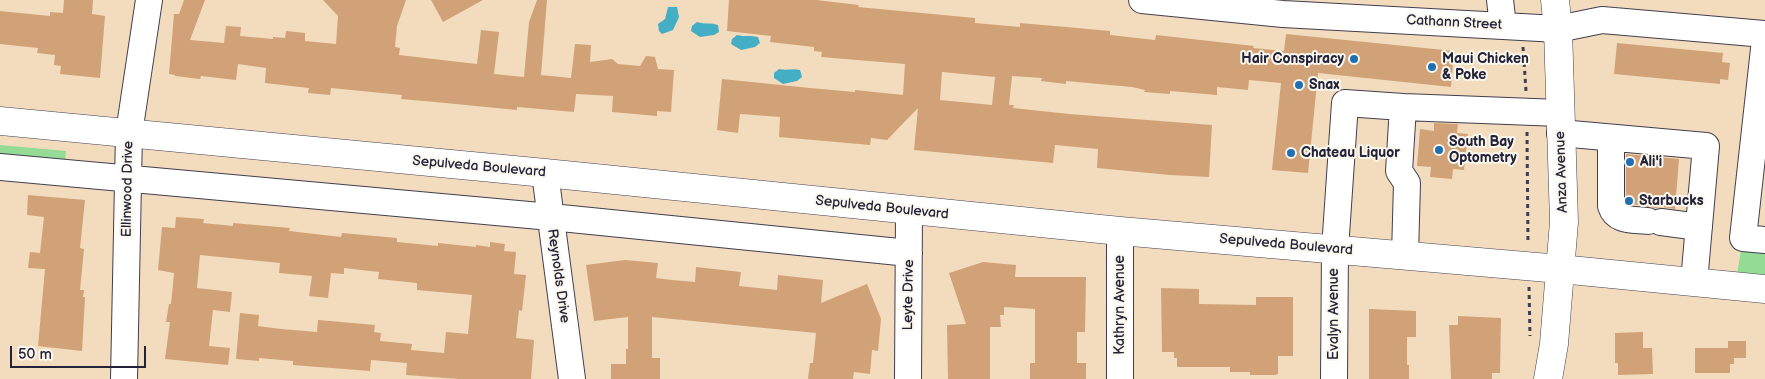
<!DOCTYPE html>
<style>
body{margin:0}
#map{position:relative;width:1765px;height:379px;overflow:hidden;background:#f2dcbd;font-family:"Balsamiq Sans",sans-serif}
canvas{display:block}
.scale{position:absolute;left:10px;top:346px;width:136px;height:22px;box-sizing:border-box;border:2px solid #22223b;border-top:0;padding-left:6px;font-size:15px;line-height:18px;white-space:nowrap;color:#22223b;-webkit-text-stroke:4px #fbf7ec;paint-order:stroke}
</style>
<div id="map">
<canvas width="1765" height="379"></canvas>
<div class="scale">50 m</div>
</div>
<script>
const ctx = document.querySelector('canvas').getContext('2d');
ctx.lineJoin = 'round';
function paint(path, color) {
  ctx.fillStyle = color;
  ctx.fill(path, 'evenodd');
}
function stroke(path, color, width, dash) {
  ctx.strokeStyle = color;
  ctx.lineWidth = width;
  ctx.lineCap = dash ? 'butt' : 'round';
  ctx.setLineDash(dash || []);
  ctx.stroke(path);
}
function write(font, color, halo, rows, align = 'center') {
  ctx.font = font + ' "Balsamiq Sans",sans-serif';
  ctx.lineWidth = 4;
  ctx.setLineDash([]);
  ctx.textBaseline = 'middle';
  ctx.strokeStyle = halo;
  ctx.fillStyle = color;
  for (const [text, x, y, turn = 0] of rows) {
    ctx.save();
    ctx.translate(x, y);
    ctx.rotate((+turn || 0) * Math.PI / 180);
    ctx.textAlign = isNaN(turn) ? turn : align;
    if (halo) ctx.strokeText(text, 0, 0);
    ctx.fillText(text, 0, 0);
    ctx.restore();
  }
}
paint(new Path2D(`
 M0 145 66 151 65 161 0 155Z
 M1743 238 1765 240V289L1735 286Z`), '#94dc96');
paint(new Path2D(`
 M668 7H677L679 17 673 30 662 34 659 31 658 24 665 19Z
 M697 22C705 25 710 22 718 25L719 32 714 35 700 37 691 31 692 26Z
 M737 35C745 37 750 35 758 37L760 43 755 47 741 50 731 44 732 39Z
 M779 69C787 71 792 68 800 70L802 77 797 81 783 84 774 78V73Z`), '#44aec4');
paint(new Path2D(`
 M64 0H93L92 14 105 16 100 78 60 74 61 66 54 65 55 55 37 53 38 48 0 44V11L50 16V12L63 13Z
 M184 0H205L190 40 224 43 226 26 241 27 240 36 273 39V37L285 38 286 31 305 33V41L336 44 338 16 323 0H406L397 26 395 47 400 48 399 55 477 64 481 30 499 32 494 74 524 77 529 22 537 0H547L541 75 571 78 575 44 591 45 590 62 612 59 618 64 640 66 646 56 655 57 658 69 674 70 671 112 657 111V116L612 112 613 96 576 94 574 112 517 107V110L435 102 401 99 402 95 331 88 330 95 308 93 309 88 265 83 266 68 238 64 236 80 201 76 200 79 175 76V75L169 74 174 14H179Z
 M431 0H483L443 22Z
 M729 0H816L859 5 858 7 975 18V23L1020 27V23L1066 27 1110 31V35L1155 40 1156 35 1254 46 1253 48 1284 51 1286 34 1454 51 1451 87 1318 73 1308 173 1272 170 1281 83 1249 80 1248 90 1217 87V95L1170 91V94L1144 92 1145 90 1132 87 1066 81V84L1041 81 1042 78 1012 76 1009 105H1014L1013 108 1069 114 1212 125 1209 177 1170 175 1097 168 1098 149 1055 145 1053 163 914 150 918 108 887 140 871 138 870 145 779 137 780 117 740 114 738 133 717 130 722 79 810 88 855 92V90L903 95 905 64 821 57 822 52 814 51V47L770 42 771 36 727 31ZM942 72 995 77 992 105 940 100Z
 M1617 43 1723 53 1722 62 1730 63 1728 80 1720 79V84L1614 74Z
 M1434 123 1458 124 1457 133 1468 134 1464 170 1453 169 1452 179 1430 177 1431 167 1417 166 1420 129 1434 131Z
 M1626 154 1679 159 1675 209 1663 207 1655 208 1626 203Z
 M28 195 85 200 80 248 84 249 80 290H84L83 297H85L82 351 38 346 45 269 28 268 30 252 40 253 44 217 27 215Z
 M176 217 204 219 203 223 233 226V223L290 228 289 231 341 237 342 233 397 238V242L438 246V243L476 247V245L490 247V242L505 244 504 251 516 252 514 274 526 275 522 311 519 310 516 338 534 340 531 379H459L406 375 407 363 371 360 370 371 293 365V361L259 358V361L236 359 240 313 259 315 258 326 281 329 317 332 318 320 375 325 374 332 381 333 380 341 412 344 411 350 444 353 446 332 468 334 472 295 417 290V283L378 279 379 272 344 268V274L331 273 328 298 309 296 312 276 279 273 280 263 200 255 197 288 232 292 230 312 213 310 209 346 230 348 228 365 165 359 170 322H166L169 304H171L174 273 158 270 162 227 175 228Z
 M625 260 658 263 656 278 672 280 695 282 696 267 741 272 739 286 777 290 778 275 823 280 821 303 867 284 881 319 878 351 872 350 870 374 854 372 853 379H808L810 363H813L816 333 652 317V358H660V379H611V364H626V349H628V317L594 321 586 265Z
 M983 262 1016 265 1015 277H1086L1085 332H1077V363H1086V379H1030V363H1035V309L1004 307V315H1000L1001 327H990V379H948L947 325 966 324 949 273Z
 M1161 288 1199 289V304L1256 305V297H1293V356H1278V374L1275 375H1250V372H1230V367H1177V358H1174V352H1162Z
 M1369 309 1416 311V337H1407V365H1409V379H1369Z
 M1458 316 1501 318 1500 373H1492V379H1451L1449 325H1458Z
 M1643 332V348H1652L1653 374 1618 375V363H1615V333Z
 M1728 341H1746V358H1734V364H1730V373H1695V348H1728Z`), '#d1a277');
const minor = new Path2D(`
 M1142 0 1283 14 1558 29 1602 20 1765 34
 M1500 0 1503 26
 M1765 40 1743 238 1765 240
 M1560 133 1706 146 1694 282
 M1611 138V206C1616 222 1634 219 1648 221
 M0 167 551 217 909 253
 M545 173 572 379
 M1661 222 1699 227
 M1120 231V379
 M1405 255 1407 183 1399 171 1403 107 1560 113
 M124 379 129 133 149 0
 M908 379 909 211
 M1334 379 1335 249 1345 103 1403 107`);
const major = new Path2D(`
 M0 121 545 173 1120 231 1560 269 1765 289
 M1548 379 1554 344 1564 222 1558 29 1555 0`);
stroke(minor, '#413e4e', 28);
stroke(major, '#413e4e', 29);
stroke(new Path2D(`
 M1523 47 1526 91
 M1527 132 1528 243
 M1529 287 1530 336`), '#413e4e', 3, [4, 4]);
stroke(minor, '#fff', 26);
stroke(major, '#fff', 28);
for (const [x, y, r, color] of [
 [1354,59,5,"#1f6fb2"],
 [1432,67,5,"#1f6fb2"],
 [1299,85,5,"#1f6fb2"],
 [1439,150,5,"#1f6fb2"],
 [1291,153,5,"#1f6fb2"],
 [1630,162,5,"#1f6fb2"],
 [1629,201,5,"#1f6fb2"]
]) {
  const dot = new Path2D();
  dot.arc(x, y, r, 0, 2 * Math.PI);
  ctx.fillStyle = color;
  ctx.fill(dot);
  stroke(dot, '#fbf7ec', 2);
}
write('14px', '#22223b', '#fbf7ec', [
 ["Cathann Street",1454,23,3],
 ["Sepulveda Boulevard",479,167,5],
 ["Anza Avenue",1562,172,-92],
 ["Ellinwood Drive",128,189,-89],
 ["Sepulveda Boulevard",882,208,6],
 ["Sepulveda Boulevard",1286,245,5],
 ["Reynolds Drive",558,276,82],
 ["Leyte Drive",909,295,-89],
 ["Kathryn Avenue",1120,305,-90],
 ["Evalyn Avenue",1334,314,-90]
]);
write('bold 14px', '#22223b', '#fbf7ec', [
 ["Hair Conspiracy",1344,59,"right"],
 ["Maui Chicken",1442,59],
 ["& Poke",1442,75],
 ["Snax",1309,85],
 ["South Bay",1449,142],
 ["Optometry",1449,158],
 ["Chateau Liquor",1301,153],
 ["Ali'i",1640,162],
 ["Starbucks",1639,201]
], 'left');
</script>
